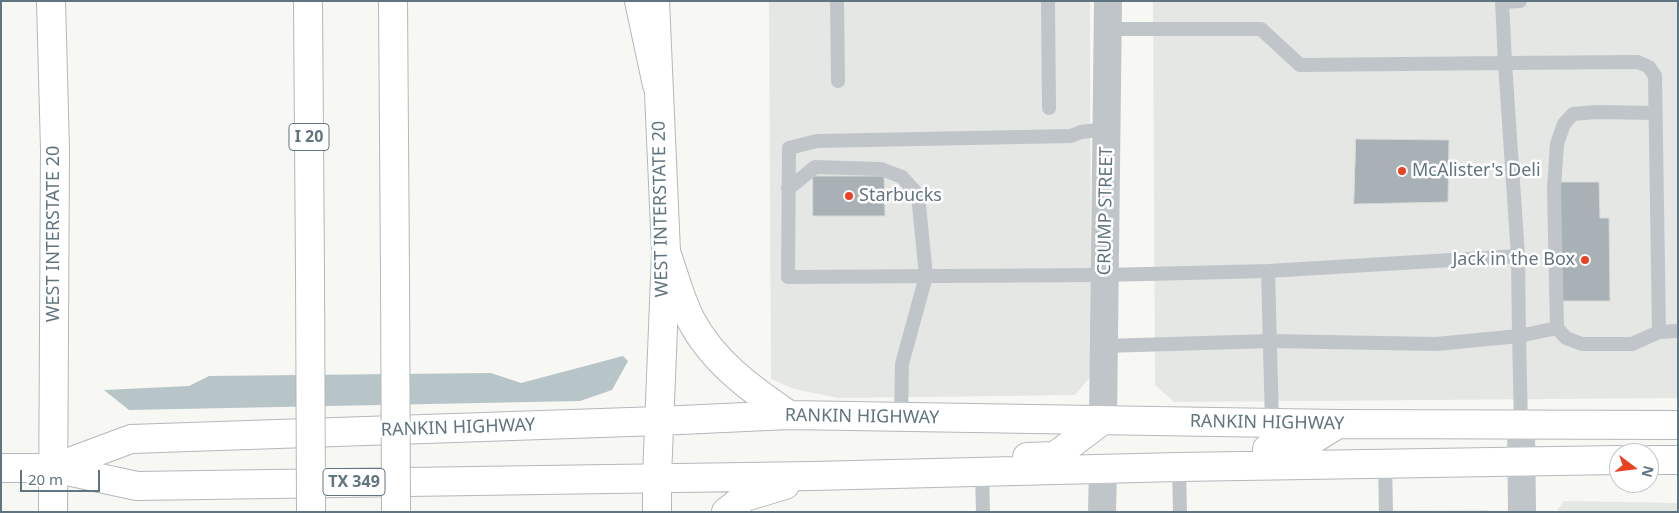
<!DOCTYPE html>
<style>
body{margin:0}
#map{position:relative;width:1679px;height:513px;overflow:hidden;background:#f7f7f4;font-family:"Noto Sans",sans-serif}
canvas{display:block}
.frame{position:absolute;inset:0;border:2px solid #617580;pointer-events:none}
.north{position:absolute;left:1609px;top:443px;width:50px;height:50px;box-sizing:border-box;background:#fff;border:1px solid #c0c8cc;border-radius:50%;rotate:105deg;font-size:14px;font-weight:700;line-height:20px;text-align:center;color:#617580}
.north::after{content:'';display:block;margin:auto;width:18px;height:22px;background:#e84223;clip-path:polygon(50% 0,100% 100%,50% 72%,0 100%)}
.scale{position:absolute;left:20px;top:470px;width:80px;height:22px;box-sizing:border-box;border:2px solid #617580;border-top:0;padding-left:6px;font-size:15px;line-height:18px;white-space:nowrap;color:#617580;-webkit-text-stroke:4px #fff;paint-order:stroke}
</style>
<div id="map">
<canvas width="1679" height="513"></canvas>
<div class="frame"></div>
<div class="north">N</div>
<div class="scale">20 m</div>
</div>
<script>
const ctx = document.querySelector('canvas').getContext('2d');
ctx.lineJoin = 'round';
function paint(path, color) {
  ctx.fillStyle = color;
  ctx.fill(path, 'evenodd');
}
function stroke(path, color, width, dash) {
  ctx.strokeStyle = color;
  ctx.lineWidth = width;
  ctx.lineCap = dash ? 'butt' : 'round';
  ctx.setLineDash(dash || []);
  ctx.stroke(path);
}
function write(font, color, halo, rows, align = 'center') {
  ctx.font = font + ' "Noto Sans",sans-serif';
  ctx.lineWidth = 5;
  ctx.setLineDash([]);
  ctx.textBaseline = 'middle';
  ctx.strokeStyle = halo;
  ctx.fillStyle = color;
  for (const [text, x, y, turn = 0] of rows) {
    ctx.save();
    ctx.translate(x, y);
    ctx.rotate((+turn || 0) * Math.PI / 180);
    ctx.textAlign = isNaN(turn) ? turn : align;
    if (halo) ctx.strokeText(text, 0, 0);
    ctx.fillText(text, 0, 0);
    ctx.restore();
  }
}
paint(new Path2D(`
 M769 1H1090L1091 376 1075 395 838 398 794 389 771 379Z
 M1153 1H1678V398L1174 402 1155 385Z
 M1564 501 1678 503V512H1556Z
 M1489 510V512H1189Z`), '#e5e7e5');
paint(new Path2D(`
 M623 356 628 361 612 390 580 401 129 410 104 390 189 386 209 376 491 373 521 383Z`), '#b7c5c8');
const building = new Path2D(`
 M1356 139 1449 140 1448 202 1354 204Z
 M813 176H884L885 216H813Z
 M1560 182H1599L1600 218H1609L1610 301H1562Z`);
paint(building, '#a7b1b6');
stroke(building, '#d9d9d6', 1);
const secondary = new Path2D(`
 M51 1 55 150 53 512
 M655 1 666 252 657 477V512`);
const primary = new Path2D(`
 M1 468H53`);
const highway = new Path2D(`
 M308 1 310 273
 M393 1 395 273
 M639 1 657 85
 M666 252C674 274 680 299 691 320 713 362 751 389 789 415
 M1267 449H1298L1338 424
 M1027 457 1055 456 1103 420
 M1649 460H1678
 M53 468 131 439 659 421 789 415 1338 424 1678 425
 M53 468 137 486 812 476 1179 467 1619 460
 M726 512 745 497 785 485`);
stroke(secondary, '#b2b9bd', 30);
stroke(primary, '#b3b9bd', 30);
stroke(highway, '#b3b8bb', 30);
stroke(new Path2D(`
 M837 1 838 81
 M1048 1 1049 108
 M1502 1 1505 63 1638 62 1649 67 1655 76 1659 332
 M1502 2 1520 1
 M1107 129 1081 132 1071 136 817 141 789 148 788 277 1105 275 1268 271 1518 256
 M788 189 815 167 881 169 902 177 918 195 926 276 902 364 901 417
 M1268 271 1272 423
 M1557 328 1554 189 1557 144 1564 124 1573 114 1596 112 1656 113
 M1104 346 1271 341 1436 344 1519 336 1518 256 1505 63 1300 65 1261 29H1108
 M1521 426 1519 336 1557 328 1566 338 1582 344H1632L1659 332 1678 331
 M1385 464 1386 512
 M1179 467 1180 512
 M982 472 983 512`), '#c0c5c9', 14);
stroke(new Path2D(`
 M1103 420 1108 1
 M1521 426 1522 512
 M1102 512 1103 470`), '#c0c5c9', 28);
stroke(secondary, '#fff', 28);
stroke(primary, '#fff', 28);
stroke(highway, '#fff', 28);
const highwayBridge = new Path2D(`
 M310 273 311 512
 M395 273 396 512`);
stroke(highwayBridge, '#b3b8bb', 30, []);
stroke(highwayBridge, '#fff', 28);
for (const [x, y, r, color] of [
 [1402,171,5,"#e84223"],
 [849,196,5,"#e84223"],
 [1585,260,5,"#e84223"]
]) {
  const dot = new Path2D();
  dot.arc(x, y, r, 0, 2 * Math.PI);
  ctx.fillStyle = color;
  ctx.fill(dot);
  stroke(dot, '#fff', 2);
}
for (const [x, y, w] of [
 [309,137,40],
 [354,482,62]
]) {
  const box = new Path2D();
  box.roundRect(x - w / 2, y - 13.5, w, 27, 4);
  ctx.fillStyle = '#fff';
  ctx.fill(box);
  stroke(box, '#617580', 1);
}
write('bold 16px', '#617580', null, [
 ["I 20",309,137],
 ["TX 349",354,482]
]);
write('18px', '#617580', '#fff', [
 ["McAlister's Deli",1412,171],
 ["Starbucks",859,196],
 ["Jack in the Box",1575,260,"right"]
], 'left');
write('18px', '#617580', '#fff', [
 ["WEST INTERSTATE 20",661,209,-91],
 ["CRUMP STREET",1106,211,-89],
 ["WEST INTERSTATE 20",54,234,-90],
 ["RANKIN HIGHWAY",862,417,1],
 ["RANKIN HIGHWAY",1267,423,1],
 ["RANKIN HIGHWAY",458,428,-2]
]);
</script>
